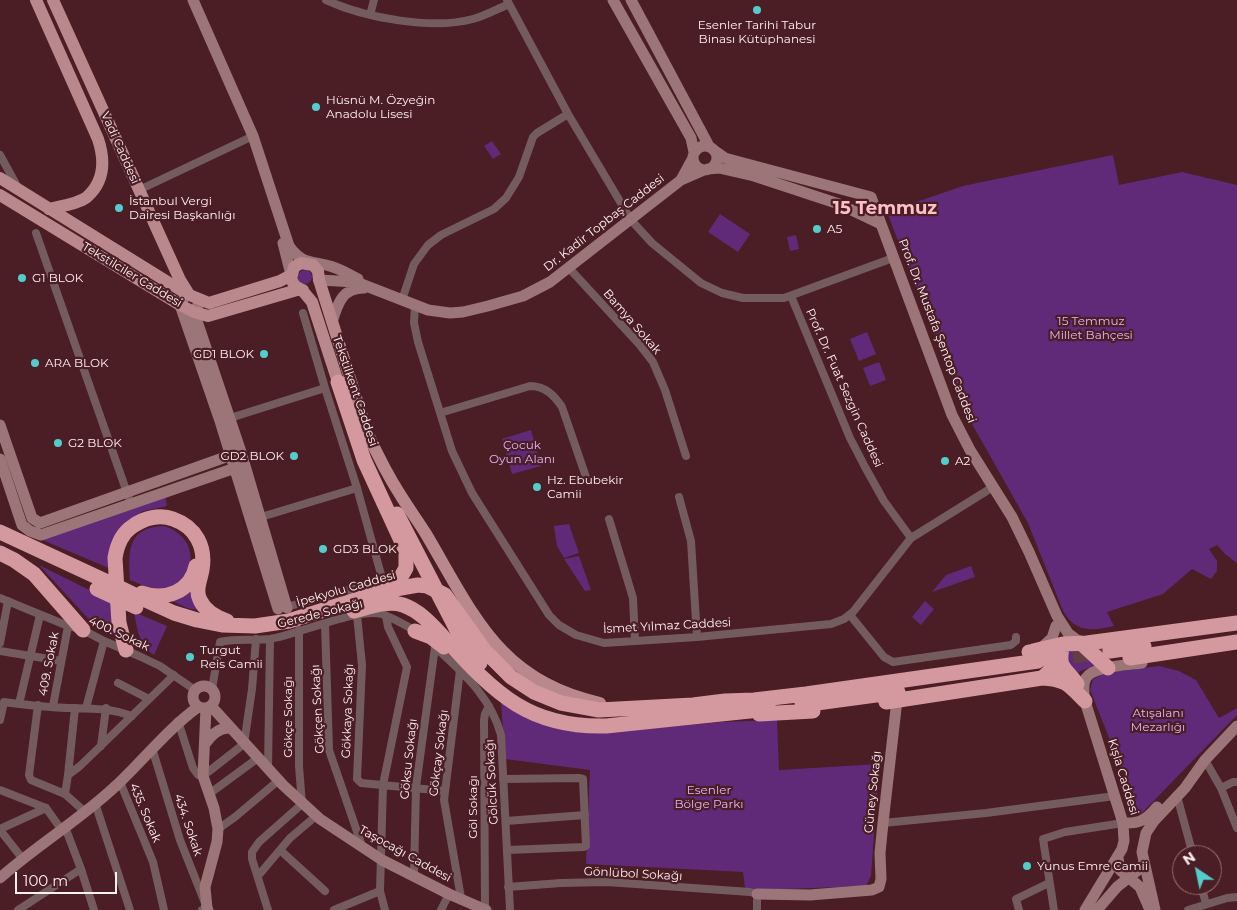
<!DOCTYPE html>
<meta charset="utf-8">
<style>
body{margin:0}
#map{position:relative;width:1237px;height:910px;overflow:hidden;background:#4b1d24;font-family:Montserrat,sans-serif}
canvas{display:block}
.north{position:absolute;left:1172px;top:845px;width:50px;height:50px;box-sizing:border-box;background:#4b1d24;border:1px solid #937276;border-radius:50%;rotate:326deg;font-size:14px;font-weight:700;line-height:20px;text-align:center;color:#fef1f2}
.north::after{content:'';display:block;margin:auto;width:18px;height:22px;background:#53cdcb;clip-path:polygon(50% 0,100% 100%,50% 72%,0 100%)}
.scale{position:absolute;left:15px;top:872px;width:102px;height:22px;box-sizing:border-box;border:2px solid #fef1f2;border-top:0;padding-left:6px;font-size:15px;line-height:18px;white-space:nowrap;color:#fef1f2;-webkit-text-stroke:4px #4b1d24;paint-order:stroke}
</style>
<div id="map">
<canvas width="1237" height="910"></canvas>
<div class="north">N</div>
<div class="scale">100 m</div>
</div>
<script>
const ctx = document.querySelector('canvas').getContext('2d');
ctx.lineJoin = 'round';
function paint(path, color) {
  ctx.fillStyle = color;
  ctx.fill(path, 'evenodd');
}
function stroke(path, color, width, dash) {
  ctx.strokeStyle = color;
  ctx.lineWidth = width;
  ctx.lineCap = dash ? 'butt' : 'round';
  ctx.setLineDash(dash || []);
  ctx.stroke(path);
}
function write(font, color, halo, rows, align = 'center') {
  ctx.font = font + ' Montserrat,sans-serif';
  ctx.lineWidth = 4.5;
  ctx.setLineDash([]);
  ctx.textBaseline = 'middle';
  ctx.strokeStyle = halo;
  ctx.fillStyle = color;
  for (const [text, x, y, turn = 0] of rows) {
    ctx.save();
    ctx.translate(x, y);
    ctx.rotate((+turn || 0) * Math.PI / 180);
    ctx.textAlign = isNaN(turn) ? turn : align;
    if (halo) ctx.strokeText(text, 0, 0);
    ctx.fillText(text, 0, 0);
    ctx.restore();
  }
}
paint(new Path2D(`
 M492 141 501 154 493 159 484 146Z
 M1113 155 1119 185 1182 172 1237 185V563L1225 554 1217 545 1209 549 1217 561V571L1211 579 1192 569 1163 594 1107 612 1114 626C1093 631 1075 633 1063 611L1028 523 972 424 928 319 887 212 963 186Z
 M720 214 750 234 738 252 708 232Z
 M796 235 799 249 790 251 787 237Z
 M298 277a7 7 0 1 1 14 0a7 7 0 1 1-14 0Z
 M867 332 876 354 859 361 850 339Z
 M879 362 886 380 870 386 863 368Z
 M531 430 541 466 512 474 502 439Z
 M165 495 167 506 143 511 122 526 111 569 40 539Z
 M569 524 579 553 564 558 557 546 554 526Z
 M164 526C205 539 195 589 159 589 149 589 139 583 130 580 128 550 128 527 164 526Z
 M579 556 591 590 585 591 564 559Z
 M39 565 113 602 121 640 95 626Z
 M971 566 975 577 932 592 946 575Z
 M193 586 206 612 187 608 168 599Z
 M925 601 934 609 921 625 912 617Z
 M134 612 167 626 154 655C139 646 137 628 134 612Z
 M1072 650C1084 652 1088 658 1095 666L1080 671 1077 676 1066 664 1067 653Z
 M1159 666 1179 671 1196 680 1219 718 1237 708V715L1140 815 1090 690 1093 679 1106 673Z
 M501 702 609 732 722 722 777 720 779 770 879 764 871 876 866 886 760 890 745 888 743 872 586 864 590 770 505 759Z`), '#602a79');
stroke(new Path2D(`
 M1050 659 1110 651`), '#663d43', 15, [15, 8]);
stroke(new Path2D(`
 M326 0C365 18 432 30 473 19 485 16 497 9 509 4
 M507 0 568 114 631 220 652 243 701 283 722 293 743 298H784L893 258
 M370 15 374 0
 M0 155 17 186
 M139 190 253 136
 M36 233 131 504
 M568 267 639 344 653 362 665 390 686 456
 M791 296 850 438 865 467 884 501 911 538
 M402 300 414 264 428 245 441 235 494 209 506 198 519 177 533 137 537 133 568 114
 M415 305 414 323 418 342 452 451 472 493 549 615 559 625 576 635 604 643 697 637 831 624 844 619 853 612 911 538 993 487
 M440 413 530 386C545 386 554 395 562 407L586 477
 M227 419 325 388
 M679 497 691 541 697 637
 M261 517 357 488
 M609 519 633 598 635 641
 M0 598 68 626 83 630 104 641 139 656 160 666 195 690
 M283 608 374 583 382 578 357 488 325 388 303 313
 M357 615 362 665 357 779 361 783 445 791
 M850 615 884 657 893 662 1011 645 1016 641V637
 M325 624 329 750 362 846
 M0 643 8 601
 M436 648C464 674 491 697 501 735L510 910
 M0 651 61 661
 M460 670 444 800 461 898
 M118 683 149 699
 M212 689 220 642C237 638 253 641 270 639 296 635 360 607 382 614 393 618 405 625 416 631
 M19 704 40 615
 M38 705 29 775 31 780 65 794
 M53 706 68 626
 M86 708 104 641
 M0 720 4 702C27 705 51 708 74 708 95 709 112 708 132 716
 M178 721 193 768 198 775 203 776 240 747
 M244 744 252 689 256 639
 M101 746 106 708
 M152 748 180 840 207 908 202 910
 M1205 760 1221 788 1237 828
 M268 769 270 639
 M68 775 75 708
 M503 779 579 778 583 779 586 846 584 847 507 850
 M120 782 153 862 164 910
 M1221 788 1233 782H1237
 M0 790 46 808 61 829
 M209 794 258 758
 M1177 796 1193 855
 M95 803 130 910
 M84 811 65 794 68 775 80 766 174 675
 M506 821 585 815
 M883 823 986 813 1115 796
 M65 827 81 869 94 910
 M0 829 46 808
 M218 829 235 817 279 780
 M0 830 22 858
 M280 850 325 891
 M414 875 416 787 435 647
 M258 876 290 838 316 816
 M1201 885 1206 904
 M508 887 561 883 607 882 750 892 757 894V910
 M485 909 484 720 485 714 489 706
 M18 910 81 869
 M268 910 252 859V852L259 842 302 804 299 766V630
 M334 910 380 891
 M385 910 380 891 383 785 407 667 388 627 386 616
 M441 910 449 894
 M1019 910 1016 899 1049 883
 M1054 910 1043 839 1065 832 1123 823
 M1188 910 1227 898 1237 897`), '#745c5e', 8);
stroke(new Path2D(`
 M193 0 253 136 289 246C303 266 313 260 333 267 342 270 350 275 358 279
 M613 0 691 138 694 152
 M631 0 709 146
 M693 158a12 12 0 1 1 24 0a12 12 0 1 1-24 0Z
 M715 151 725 158 732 160 871 197 952 415 970 450 1012 517 1029 552 1057 616 1068 633 1081 643
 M693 158 681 180 704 170
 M708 169 719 168 754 176 839 204 881 224
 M283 243 291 275
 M319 280 356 282 428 310 450 313 463 312 488 306 523 296 550 282 681 180
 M183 300 180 305 220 421 278 609
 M201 300 194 312 241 452 287 608
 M332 322C338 303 342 288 364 288
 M0 425 32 518 40 523 237 453
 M0 459 22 525 30 531 41 535 241 466
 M1041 648 1052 638 1056 626
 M193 697a11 11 0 1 1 22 0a11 11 0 1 1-22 0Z
 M211 706 283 785 320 819 382 860 449 894 486 910
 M206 708 203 776 214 808 218 829 217 842 205 887 207 908 208 910
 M205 744C211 735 220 727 231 728
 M1123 823C1140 824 1147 819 1157 807
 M1118 858 1120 870 1140 887 1150 910
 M0 878C38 844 83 818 120 782 146 757 168 729 198 707
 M757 894 810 895 872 890 879 887 881 879 880 853 883 823 897 700
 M1085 910 1122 849 1124 841 1123 823 1085 701C1084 694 1082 685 1086 678 1093 666 1129 665 1142 663
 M1097 910 1117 887 1142 867 1144 861
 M1155 910 1142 852 1146 833 1154 821 1185 788 1205 760 1237 726`), '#9b7578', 11);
stroke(new Path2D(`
 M36 0 98 139C105 160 105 181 87 197 78 204 61 206 49 209
 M53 0 180 280 188 293
 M0 178 187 294 209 303 280 281 291 275
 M0 195 180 305 194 312 208 316 297 290H303
 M338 382 312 302 302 290 295 286 291 279 294 267 301 263 313 265 318 271 319 280 367 432C377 454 388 476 401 496 409 509 418 521 426 534 474 615 499 681 600 703`), '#b9888c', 12);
stroke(new Path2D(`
 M338 382 364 460 406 551V568L398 582 387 590
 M0 532 112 584
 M0 553 14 560 34 574 83 630
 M142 593C165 601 191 592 196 566
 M141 598 174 613 197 620 222 625 255 626 289 621 384 591 418 585 427 586 445 595 485 651 511 677 534 692 561 703 599 710 693 705 725 701 754 700 806 694 1038 661
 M354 611C370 607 387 600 403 605 421 611 435 628 447 641 496 694 529 728 606 726L769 709
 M415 631 431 637 444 647
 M459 634 469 651 480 663
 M1081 643 1108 668
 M1063 644C1057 668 1064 666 1077 684
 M126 650 119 623 115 558C117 545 122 533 133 526 144 518 160 514 173 519 196 527 206 547 202 570 200 581 195 590 200 600 205 611 216 617 227 621
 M1033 651 1063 644 1087 643 1237 623
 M1110 651 1144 646
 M1029 652C1042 651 1052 655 1051 670L1042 678
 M1130 658 1237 642
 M886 702 1042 678C1066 679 1069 685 1085 701
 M802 705 898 692
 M759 714 813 711`), '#d4999e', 15);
stroke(new Path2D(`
 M397 514 459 634
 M112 584 141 598
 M97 589 136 607`), '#d4999e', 15);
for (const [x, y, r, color] of [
 [757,10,5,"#53cdcb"],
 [316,107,5,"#53cdcb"],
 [119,208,5,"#53cdcb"],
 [817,229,5,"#53cdcb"],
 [22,278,5,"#53cdcb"],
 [264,354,5,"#53cdcb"],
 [35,363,5,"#53cdcb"],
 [58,443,5,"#53cdcb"],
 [294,456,5,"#53cdcb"],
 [945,461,5,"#53cdcb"],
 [537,487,5,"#53cdcb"],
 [323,549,5,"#53cdcb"],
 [190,657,5,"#53cdcb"],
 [1027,866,5,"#53cdcb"]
]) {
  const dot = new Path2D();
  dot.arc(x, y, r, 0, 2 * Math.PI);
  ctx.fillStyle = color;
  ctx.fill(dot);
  stroke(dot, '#4b1d24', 2);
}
write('12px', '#fef1f2', '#4b1d24', [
 ["Esenler Tarihi Tabur",757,25,"center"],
 ["Binası Kütüphanesi",757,39,"center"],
 ["Hüsnü M. Özyeğin",326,100],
 ["Anadolu Lisesi",326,114],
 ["İstanbul Vergi",129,201],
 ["Dairesi Başkanlığı",129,215],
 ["A5",827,229],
 ["G1 BLOK",32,278],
 ["GD1 BLOK",254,354,"right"],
 ["ARA BLOK",45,363],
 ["G2 BLOK",68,443],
 ["GD2 BLOK",284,456,"right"],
 ["A2",955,461],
 ["Hz. Ebubekir",547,480],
 ["Camii",547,494],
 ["GD3 BLOK",333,549],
 ["Turgut",200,650],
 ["Reis Camii",200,664],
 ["Yunus Emre Camii",1037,866]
], 'left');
write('12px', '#fef1f2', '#4b1d24', [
 ["Vadi Caddesi",120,148,66],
 ["Dr. Kadir Topbaş Caddesi",604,223,-38],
 ["Tekstilciler Caddesi",132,275,31],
 ["Bamya Sokak",632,322,49],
 ["Prof. Dr. Mustafa Şentop Caddesi",937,331,69],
 ["Prof. Dr. Fuat Sezgin Caddesi",844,388,66],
 ["Tekstilkent Caddesi",355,391,71],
 ["İpekyolu Caddesi",346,589,-16],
 ["Gerede Sokağı",320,614,-14],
 ["İsmet Yılmaz Caddesi",667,626,-3],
 ["400. Sokak",119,634,25],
 ["409. Sokak",49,664,-79],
 ["Gökçen Sokağı",318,709,-93],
 ["Gökkaya Sokağı",348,711,-88],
 ["Gökçe Sokağı",288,717,-90],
 ["Gökçay Sokağı",439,753,-83],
 ["Göksu Sokağı",409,759,-84],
 ["Kışla Caddesi",1123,777,73],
 ["Gölcük Sokağı",492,782,-93],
 ["Güney Sokağı",873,792,-84],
 ["Göl Sokağı",473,807,-90],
 ["435. Sokak",145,813,67],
 ["434. Sokak",188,825,71],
 ["Taşocağı Caddesi",405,854,29],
 ["Gönlübol Sokağı",633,874,3]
]);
write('12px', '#e0b5f6', '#4b1d24', [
 ["15 Temmuz",1091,321],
 ["Millet Bahçesi",1091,335],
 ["Çocuk",522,445],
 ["Oyun Alanı",522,459],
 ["Atışalanı",1158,713],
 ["Mezarlığı",1158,727],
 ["Esenler",709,790],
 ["Bölge Parkı",709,804]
]);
write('bold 18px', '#fdc0c5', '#4b1d24', [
 ["15 Temmuz",885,209]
]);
</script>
